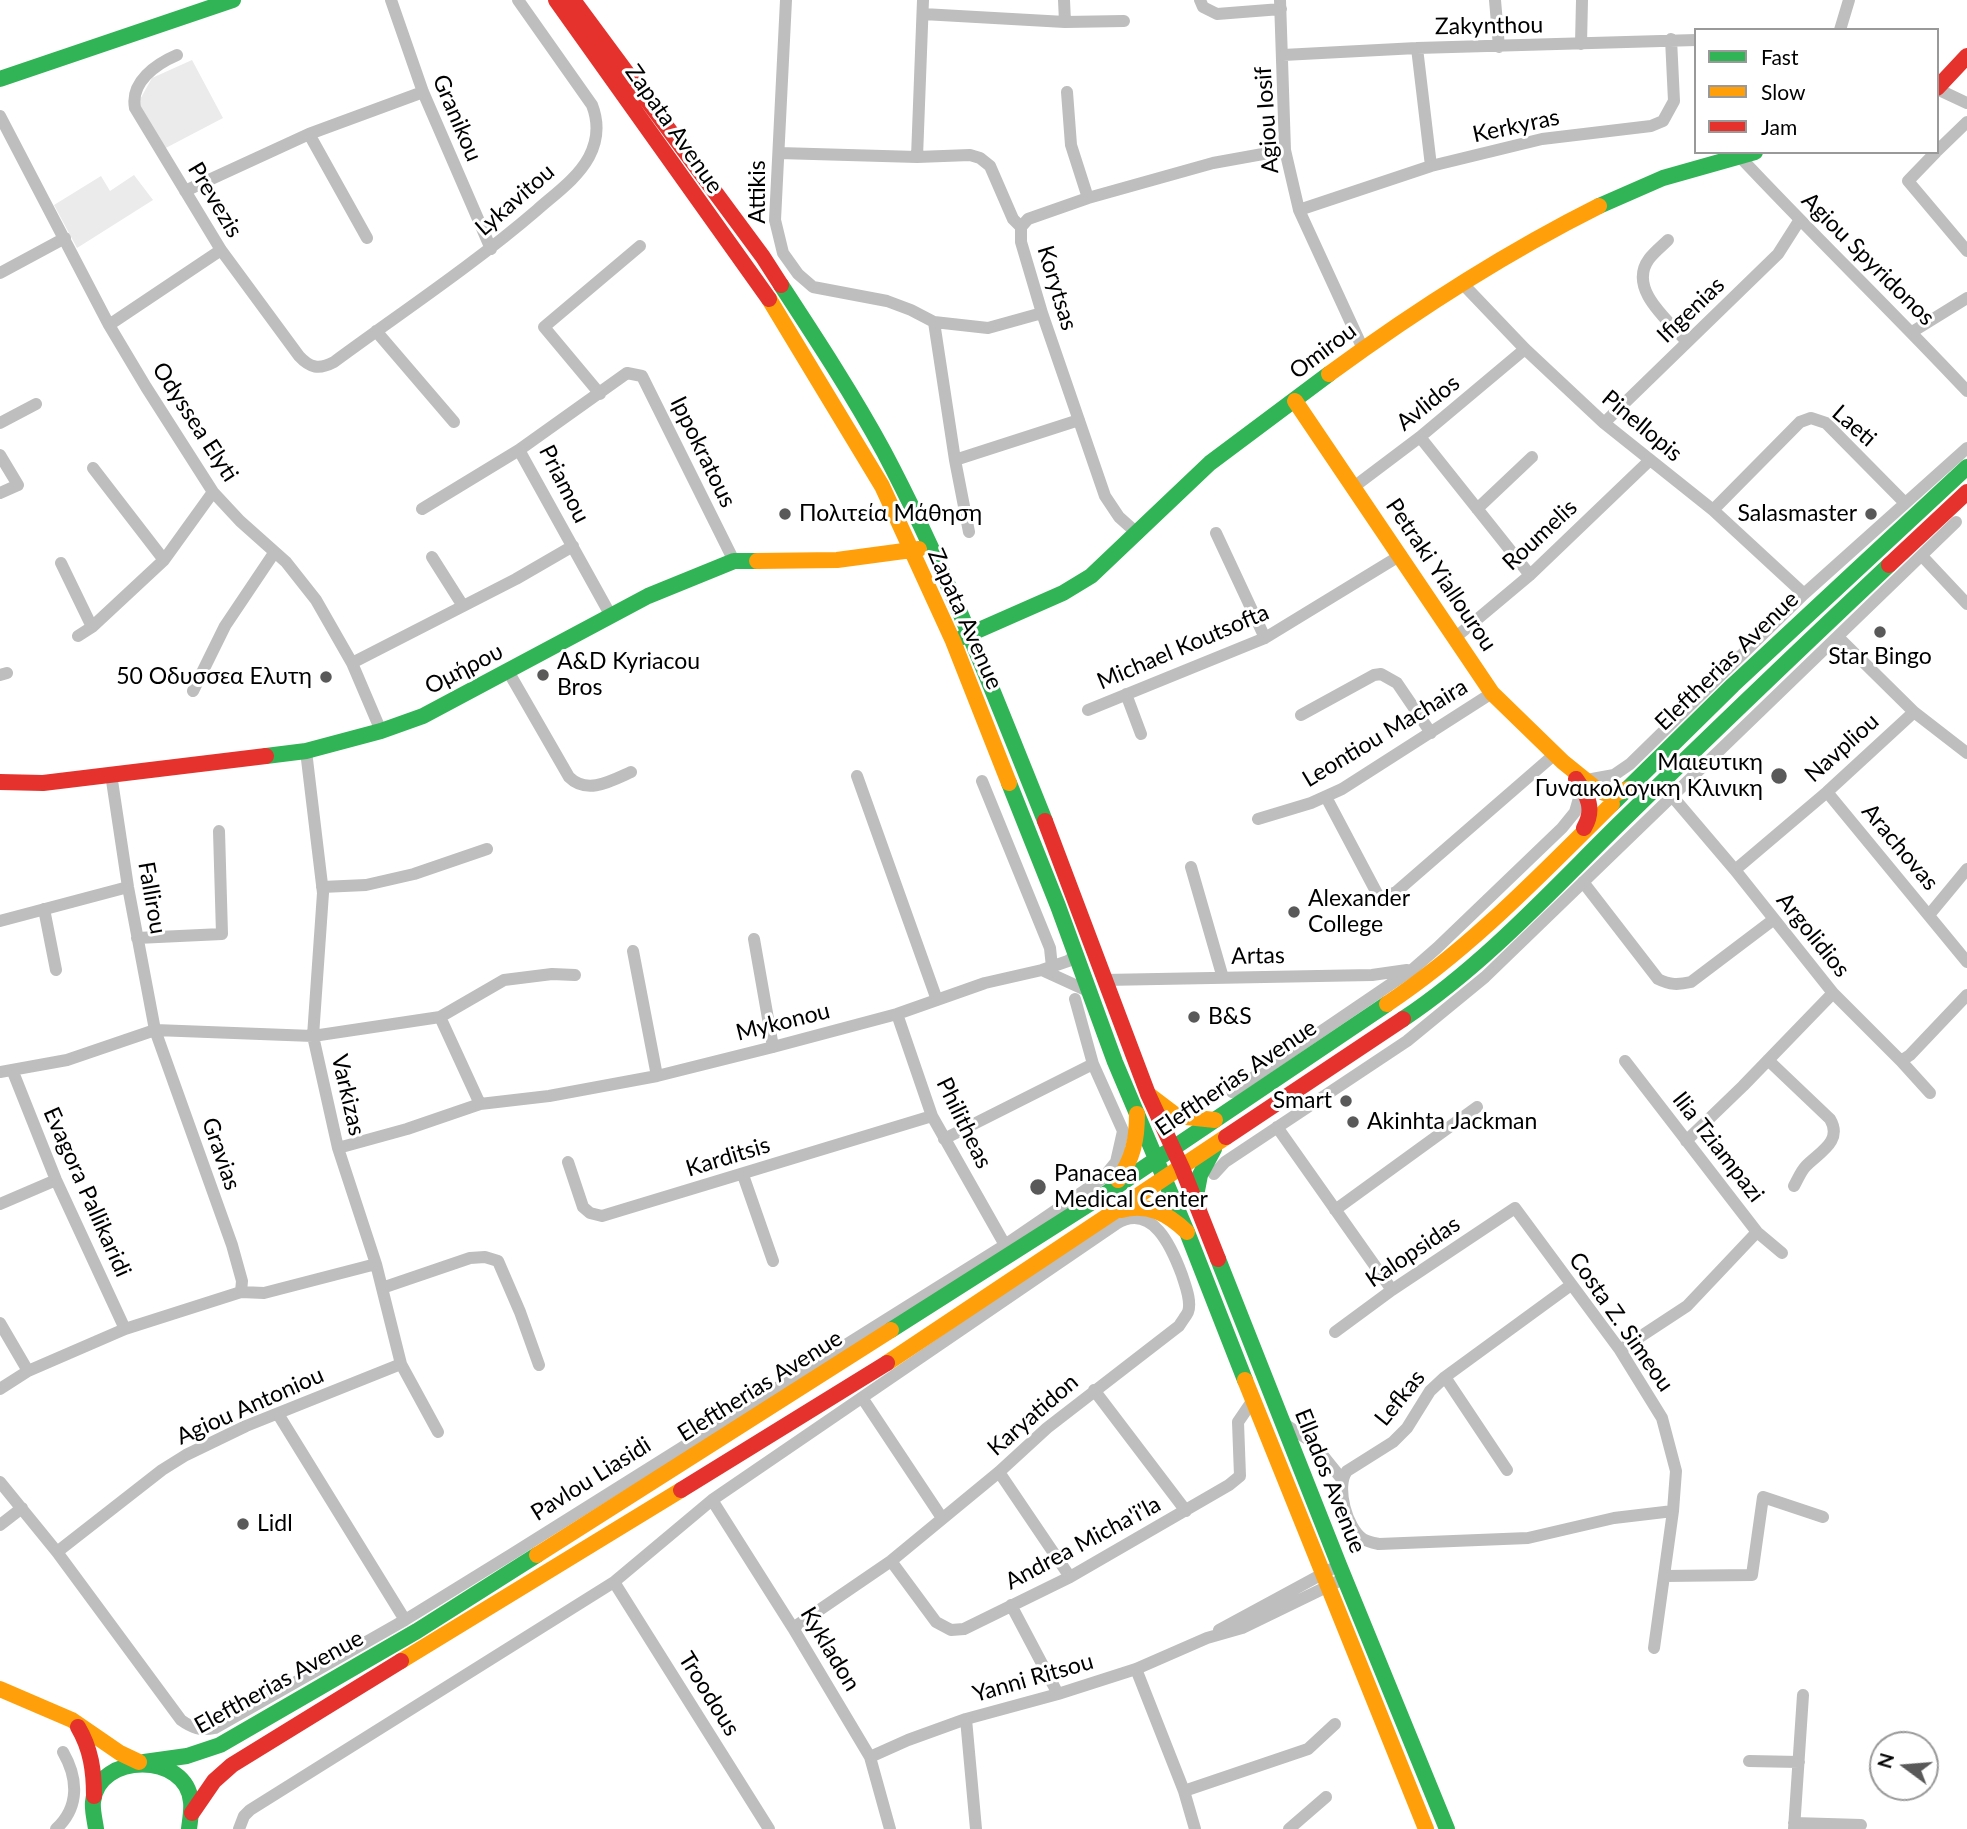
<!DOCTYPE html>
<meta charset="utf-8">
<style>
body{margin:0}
#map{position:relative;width:1967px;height:1829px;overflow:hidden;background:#fff;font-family:Lato,sans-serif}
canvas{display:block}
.legend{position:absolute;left:1694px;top:28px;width:245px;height:126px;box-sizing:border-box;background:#fff;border:2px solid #999;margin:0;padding:9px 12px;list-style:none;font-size:21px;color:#000}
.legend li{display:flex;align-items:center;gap:14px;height:35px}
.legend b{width:35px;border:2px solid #999}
.north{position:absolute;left:1869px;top:1731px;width:70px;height:70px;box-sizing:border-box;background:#fff;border:2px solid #999;border-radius:50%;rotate:286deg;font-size:19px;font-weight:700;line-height:28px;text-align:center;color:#000}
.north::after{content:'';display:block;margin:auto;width:24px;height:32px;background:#595959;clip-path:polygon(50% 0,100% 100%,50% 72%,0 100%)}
</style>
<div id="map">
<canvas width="1967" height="1829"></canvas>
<ul class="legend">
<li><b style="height:9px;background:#30b455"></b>Fast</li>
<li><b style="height:9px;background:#ff9f0a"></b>Slow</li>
<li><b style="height:9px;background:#e5322d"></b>Jam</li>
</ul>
<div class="north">N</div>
</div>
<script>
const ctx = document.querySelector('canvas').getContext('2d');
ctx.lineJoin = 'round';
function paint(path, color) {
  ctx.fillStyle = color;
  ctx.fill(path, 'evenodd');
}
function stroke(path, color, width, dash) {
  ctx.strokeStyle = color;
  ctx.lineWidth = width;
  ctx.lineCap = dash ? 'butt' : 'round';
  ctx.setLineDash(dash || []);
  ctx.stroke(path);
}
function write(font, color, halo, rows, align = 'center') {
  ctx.font = font + ' Lato,sans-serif';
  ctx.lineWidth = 6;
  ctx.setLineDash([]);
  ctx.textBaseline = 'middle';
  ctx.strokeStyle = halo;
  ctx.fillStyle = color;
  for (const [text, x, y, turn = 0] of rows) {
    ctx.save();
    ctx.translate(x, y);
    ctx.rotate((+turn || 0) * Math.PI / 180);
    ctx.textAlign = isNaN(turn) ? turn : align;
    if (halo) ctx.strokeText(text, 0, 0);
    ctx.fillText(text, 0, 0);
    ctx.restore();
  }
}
paint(new Path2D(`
 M192 60 223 118 160 151 138 103 152 78Z
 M134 175 153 200 77 248 54 205 101 176 110 191Z`), '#ebebeb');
stroke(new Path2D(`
 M391 0 423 92 491 249
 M786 0 775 220 783 253 798 274 813 287 887 301 911 310 934 322 988 328 1042 313
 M1064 0 1065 22
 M1200 0 1203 7 1217 14 1281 9
 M1280 0 1285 150 1299 210 1363 349
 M1495 0 1499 47
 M923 14 1065 22 1124 21
 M1840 30 1849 0
 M1581 44 1582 0
 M1417 48 1431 166
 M177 55C156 64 130 82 135 108L221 250 299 356C310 368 319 370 334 362 402 312 473 265 537 210 555 194 577 179 589 157 598 140 599 123 592 105L518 0
 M1283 55 1417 48 1696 40
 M1937 89 1967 103
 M1067 92 1071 145 1088 198
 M0 116 109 325 146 387 213 492 240 521 286 562 316 600 352 663 381 731
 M309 134 367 238
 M1937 151 1967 122
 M1936 152 1908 181 1967 251
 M779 153 917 157 970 155 980 158 990 166 1013 219 1021 227
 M917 157 923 0
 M1740 157C1814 236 1893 312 1967 391
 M185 191 309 134 423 92
 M1299 210 1431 166 1542 139 1651 126 1663 121 1674 101 1671 39
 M1668 240C1662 246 1654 252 1649 259 1627 289 1669 321 1687 342
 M0 273 65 238
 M1461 282 1525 349 1604 423 1713 510 1804 594
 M934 322 955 460 969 532
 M109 325 221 250
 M376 331 454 422
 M1912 332 1967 298
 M600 394 544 327 640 246
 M0 423 36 404
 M1604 423 1778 254 1799 221
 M1420 437 1530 575
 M0 455 18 485 0 493
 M955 460 1079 420
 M93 468 164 560
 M1355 486 1420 437 1525 349
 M422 509 519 450
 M1477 509 1532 457
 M1713 510 1800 422 1811 418 1826 423 1905 503
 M1216 533 1265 638
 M1138 534 1119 517 1105 496 1042 313 1021 242V227L1028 219 1088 198 1213 163 1285 150
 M1922 556 1967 604
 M432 557 463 606
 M61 563 92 627
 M611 616 519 450 627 373 642 376 734 561
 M78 636 92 627 164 560 213 492
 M1456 637 1530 575 1649 461
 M1839 638 1914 712 1967 753
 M352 663 516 579 573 546
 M508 671 569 777C587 795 611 781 631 772
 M0 675 7 673
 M193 691 225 626 274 553
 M1126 694 1141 734
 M1088 710 1265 638 1401 555
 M1301 715 1374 675 1381 674 1397 683 1431 733
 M306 751 323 893 313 1036 338 1148 376 1264 401 1364 438 1432
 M111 774 128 887 155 1030 232 1245 242 1281 241 1292
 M857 776 937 1000
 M982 781 1050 948 1052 967
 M1827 792 1967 962
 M1672 796 1735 870 1833 993 1901 1061 1930 1093
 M1326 797 1380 899 1396 892 1555 754
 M1258 819 1311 803 1342 789 1492 693
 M1191 867 1223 978
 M1735 870 1827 792 1914 712
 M1583 882 1658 979C1670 985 1678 985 1691 982L1773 920
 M322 887 366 885 414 874 487 849
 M44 909 56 970
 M1929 915 1967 869
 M0 921 128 887
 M137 938 222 934 219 831
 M754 939 773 1047
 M633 951 657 1076
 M1042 970 1088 991
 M1104 980 1372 975 1407 970
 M897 1014 932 1116 1005 1245
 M440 1017 480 1104
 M1768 1060 1830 1119C1843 1141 1820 1152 1806 1166 1801 1171 1798 1179 1794 1186
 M1625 1061 1757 1232 1782 1253
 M1901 1061 1910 1055 1967 995
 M0 1072 67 1060 155 1030 313 1036 440 1017 504 980 552 974 575 975
 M13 1072 56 1180 125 1329
 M1232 1092 1413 969 1437 948 1562 828 1575 812 1582 788 1592 779 1614 775 1630 764 1804 594 1967 448
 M1277 1127 1392 1290
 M944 1139 1093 1064
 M1686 1141 1743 1086 1833 993
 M338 1148 407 1129 480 1104 549 1096 657 1076 773 1047 897 1014 985 983 1042 970 1068 961 1075 956
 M568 1162 583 1207 590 1213 602 1216 932 1116
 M1214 1174 1225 1162 1407 1041 1485 977 1956 522
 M743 1175 773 1261
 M0 1204 56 1180
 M1335 1210 1477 1107
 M1571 1285 1445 1377 1430 1391 1407 1428 1393 1442 1347 1471C1335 1486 1347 1529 1363 1539 1368 1542 1374 1543 1379 1544L1528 1538 1614 1518 1673 1511
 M382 1288 470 1258 485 1257 498 1261 520 1312 539 1365
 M0 1323 28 1371
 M1335 1332 1392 1290 1515 1208 1620 1350 1662 1418 1676 1471 1673 1511 1654 1648
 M1620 1350 1687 1306 1757 1232
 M1445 1377 1507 1470
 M0 1389 28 1371 125 1329 241 1292 264 1293 376 1264
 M1094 1390 1186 1511
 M863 1399 942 1518
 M278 1414 405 1620
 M1283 1423 1312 1442 1341 1478
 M999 1472 1070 1577
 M0 1482 57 1552 181 1720C192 1728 201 1731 215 1728L405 1620 512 1554 1005 1245 1103 1178 1116 1162 1123 1131 1093 1064 1075 999
 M712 1500 793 1628 870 1757 890 1829
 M0 1525 22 1508
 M57 1552 162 1470 186 1455 246 1426 401 1364
 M891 1561 936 1622 951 1630 964 1629 1070 1577 1229 1485 1240 1476 1238 1422 1253 1400
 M1665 1576 1752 1575 1763 1497 1823 1517
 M614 1582 769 1829
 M1011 1605 1058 1694
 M1219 1630 1339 1565
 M1136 1669 1184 1791 1195 1829
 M966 1719 976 1829
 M870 1757 908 1740 966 1719 1058 1694 1136 1669 1207 1638 1242 1628 1345 1578
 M1749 1761 1799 1762
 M1184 1791 1308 1749 1335 1724
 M1794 1823 1861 1825
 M56 1829C80 1807 78 1778 63 1752
 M239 1829 244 1816 250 1810 614 1582 712 1500 1116 1224C1152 1201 1172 1248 1182 1275 1185 1285 1192 1301 1188 1312 1186 1316 1182 1321 1179 1326L1047 1428 999 1472 891 1561 793 1628
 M1289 1829 1326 1797
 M1794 1829 1803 1695`), '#bebebe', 12);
stroke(new Path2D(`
 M0 79 233 0
 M1599 206 1663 178 1755 152
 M781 285C817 340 853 395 884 452 947 571 995 697 1045 821
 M963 637 1063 593 1091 576 1210 463 1329 374
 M266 756 306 751 381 731 423 716 648 596 734 561H757
 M1009 783 1058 906 1115 1062 1187 1232 1245 1380
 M1612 804 1733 685 1967 467
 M1403 1019C1484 965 1551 891 1620 823 1709 736 1799 650 1889 565
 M1195 1201 1200 1175 1214 1149
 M1218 1259 1339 1565 1447 1829
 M891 1330 1108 1192 1387 1004
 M144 1762 187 1756 220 1745 417 1631 537 1555
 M96 1829C95 1821 92 1810 93 1802 98 1752 187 1752 191 1802 192 1810 190 1820 189 1829`), '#30b455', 16);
stroke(new Path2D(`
 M769 299 882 486 953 641 1009 783
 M1329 374C1415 311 1503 254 1599 206
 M1295 401 1492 693 1563 762 1594 787 1604 793 1615 794 1628 789
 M757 561 837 560 919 549
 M1387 1004C1471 948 1541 874 1612 804
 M1148 1094 1177 1116 1215 1120
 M1118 1180C1133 1159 1137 1139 1137 1114
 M1121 1210C1148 1203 1167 1213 1187 1232
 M887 1363 1226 1137
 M1245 1380 1426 1829
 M537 1555 891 1330
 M401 1661 681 1490
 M0 1689 72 1720 120 1753 139 1762`), '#ff9f0a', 16);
stroke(new Path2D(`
 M556 0 769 299
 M573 0 763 257 781 285
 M1937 88 1967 56
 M1889 565 1967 492
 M1576 779C1588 796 1595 809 1584 828
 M0 782 43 783 266 756
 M1045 821 1148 1094 1182 1168 1218 1259
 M1226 1137 1403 1019
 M681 1490 887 1363
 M78 1727C91 1749 94 1771 94 1796
 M192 1813 214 1781 232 1765 401 1661`), '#e5322d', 16);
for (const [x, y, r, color] of [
 [785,514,7,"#595959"],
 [1871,514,7,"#595959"],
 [1880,632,7,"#595959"],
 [543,675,7,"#595959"],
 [326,677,7,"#595959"],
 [1779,776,9,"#595959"],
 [1294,912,7,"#595959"],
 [1194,1017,7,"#595959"],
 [1346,1101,7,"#595959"],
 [1353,1122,7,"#595959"],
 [1038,1187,9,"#595959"],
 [243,1524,7,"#595959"]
]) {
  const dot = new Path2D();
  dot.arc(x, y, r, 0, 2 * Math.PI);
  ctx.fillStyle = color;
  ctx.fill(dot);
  stroke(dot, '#fff', 2.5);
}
write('23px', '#000', '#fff', [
 ["Zakynthou",1489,26,-1],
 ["Granikou",457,118,67],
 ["Agiou Iosif",1267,120,-94],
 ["Kerkyras",1516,126,-12],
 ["Zapata Avenue",674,129,55],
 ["Attikis",758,192,-90],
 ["Prevezis",215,200,59],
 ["Lykavitou",515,200,-41],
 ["Agiou Spyridonos",1868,259,45],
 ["Korytsas",1057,288,73],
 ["Ifigenias",1691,310,-44],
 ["Omirou",1323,351,-37],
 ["Avlidos",1428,403,-39],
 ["Odyssea Elyti",195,422,57],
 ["Pinellopis",1642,426,40],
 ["Laeti",1854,426,41],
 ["Ippokratous",703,452,64],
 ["Priamou",564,484,63],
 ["Roumelis",1540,535,-43],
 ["Petraki Yiallourou",1441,575,56],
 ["Zapata Avenue",965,619,66],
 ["Michael Koutsofta",1183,647,-23],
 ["Eleftherias Avenue",1727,661,-44],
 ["Ομήρου",464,669,-27],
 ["Leontiou Machaira",1385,733,-31],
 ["Navpliou",1842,748,-42],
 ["Arachovas",1900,847,50],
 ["Fallirou",152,898,80],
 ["Argolidios",1813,935,51],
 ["Artas",1258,956,-1],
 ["Mykonou",783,1022,-14],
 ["Eleftherias Avenue",1236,1078,-34],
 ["Varkizas",348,1095,77],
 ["Philitheas",964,1123,64],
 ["Ilia Tziampazi",1718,1147,52],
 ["Gravias",221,1154,71],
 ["Karditsis",728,1157,-17],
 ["Evagora Pallikaridi",87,1192,66],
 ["Kalopsidas",1413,1252,-34],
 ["Costa Z. Simeou",1621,1322,55],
 ["Eleftherias Avenue",760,1386,-32],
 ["Lefkas",1400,1398,-51],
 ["Agiou Antoniou",250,1406,-24],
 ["Karyatidon",1033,1415,-41],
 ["Pavlou Liasidi",591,1479,-32],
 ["Ellados Avenue",1330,1481,68],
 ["Andrea Micha'i'la",1083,1543,-28],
 ["Kykladon",830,1649,59],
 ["Yanni Ritsou",1033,1678,-16],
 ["Eleftherias Avenue",279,1682,-29],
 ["Troodous",709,1694,58]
]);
write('23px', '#000', '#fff', [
 ["Πολιτεία Μάθηση",799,514],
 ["Salasmaster",1857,514,"right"],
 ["Star Bingo",1880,657,"center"],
 ["A&D Kyriacou",557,662],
 ["Bros",557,688],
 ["50 Οδυσσεα Ελυτη",312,677,"right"],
 ["Μαιευτικη",1763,763,"right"],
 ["Γυναικολογικη Κλινικη",1763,789,"right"],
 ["Alexander",1308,899],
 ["College",1308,925],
 ["B&S",1208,1017],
 ["Smart",1332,1101,"right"],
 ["Αkinhta Jackman",1367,1122],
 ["Panacea",1054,1174],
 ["Medical Center",1054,1200],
 ["Lidl",257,1524]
], 'left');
</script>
